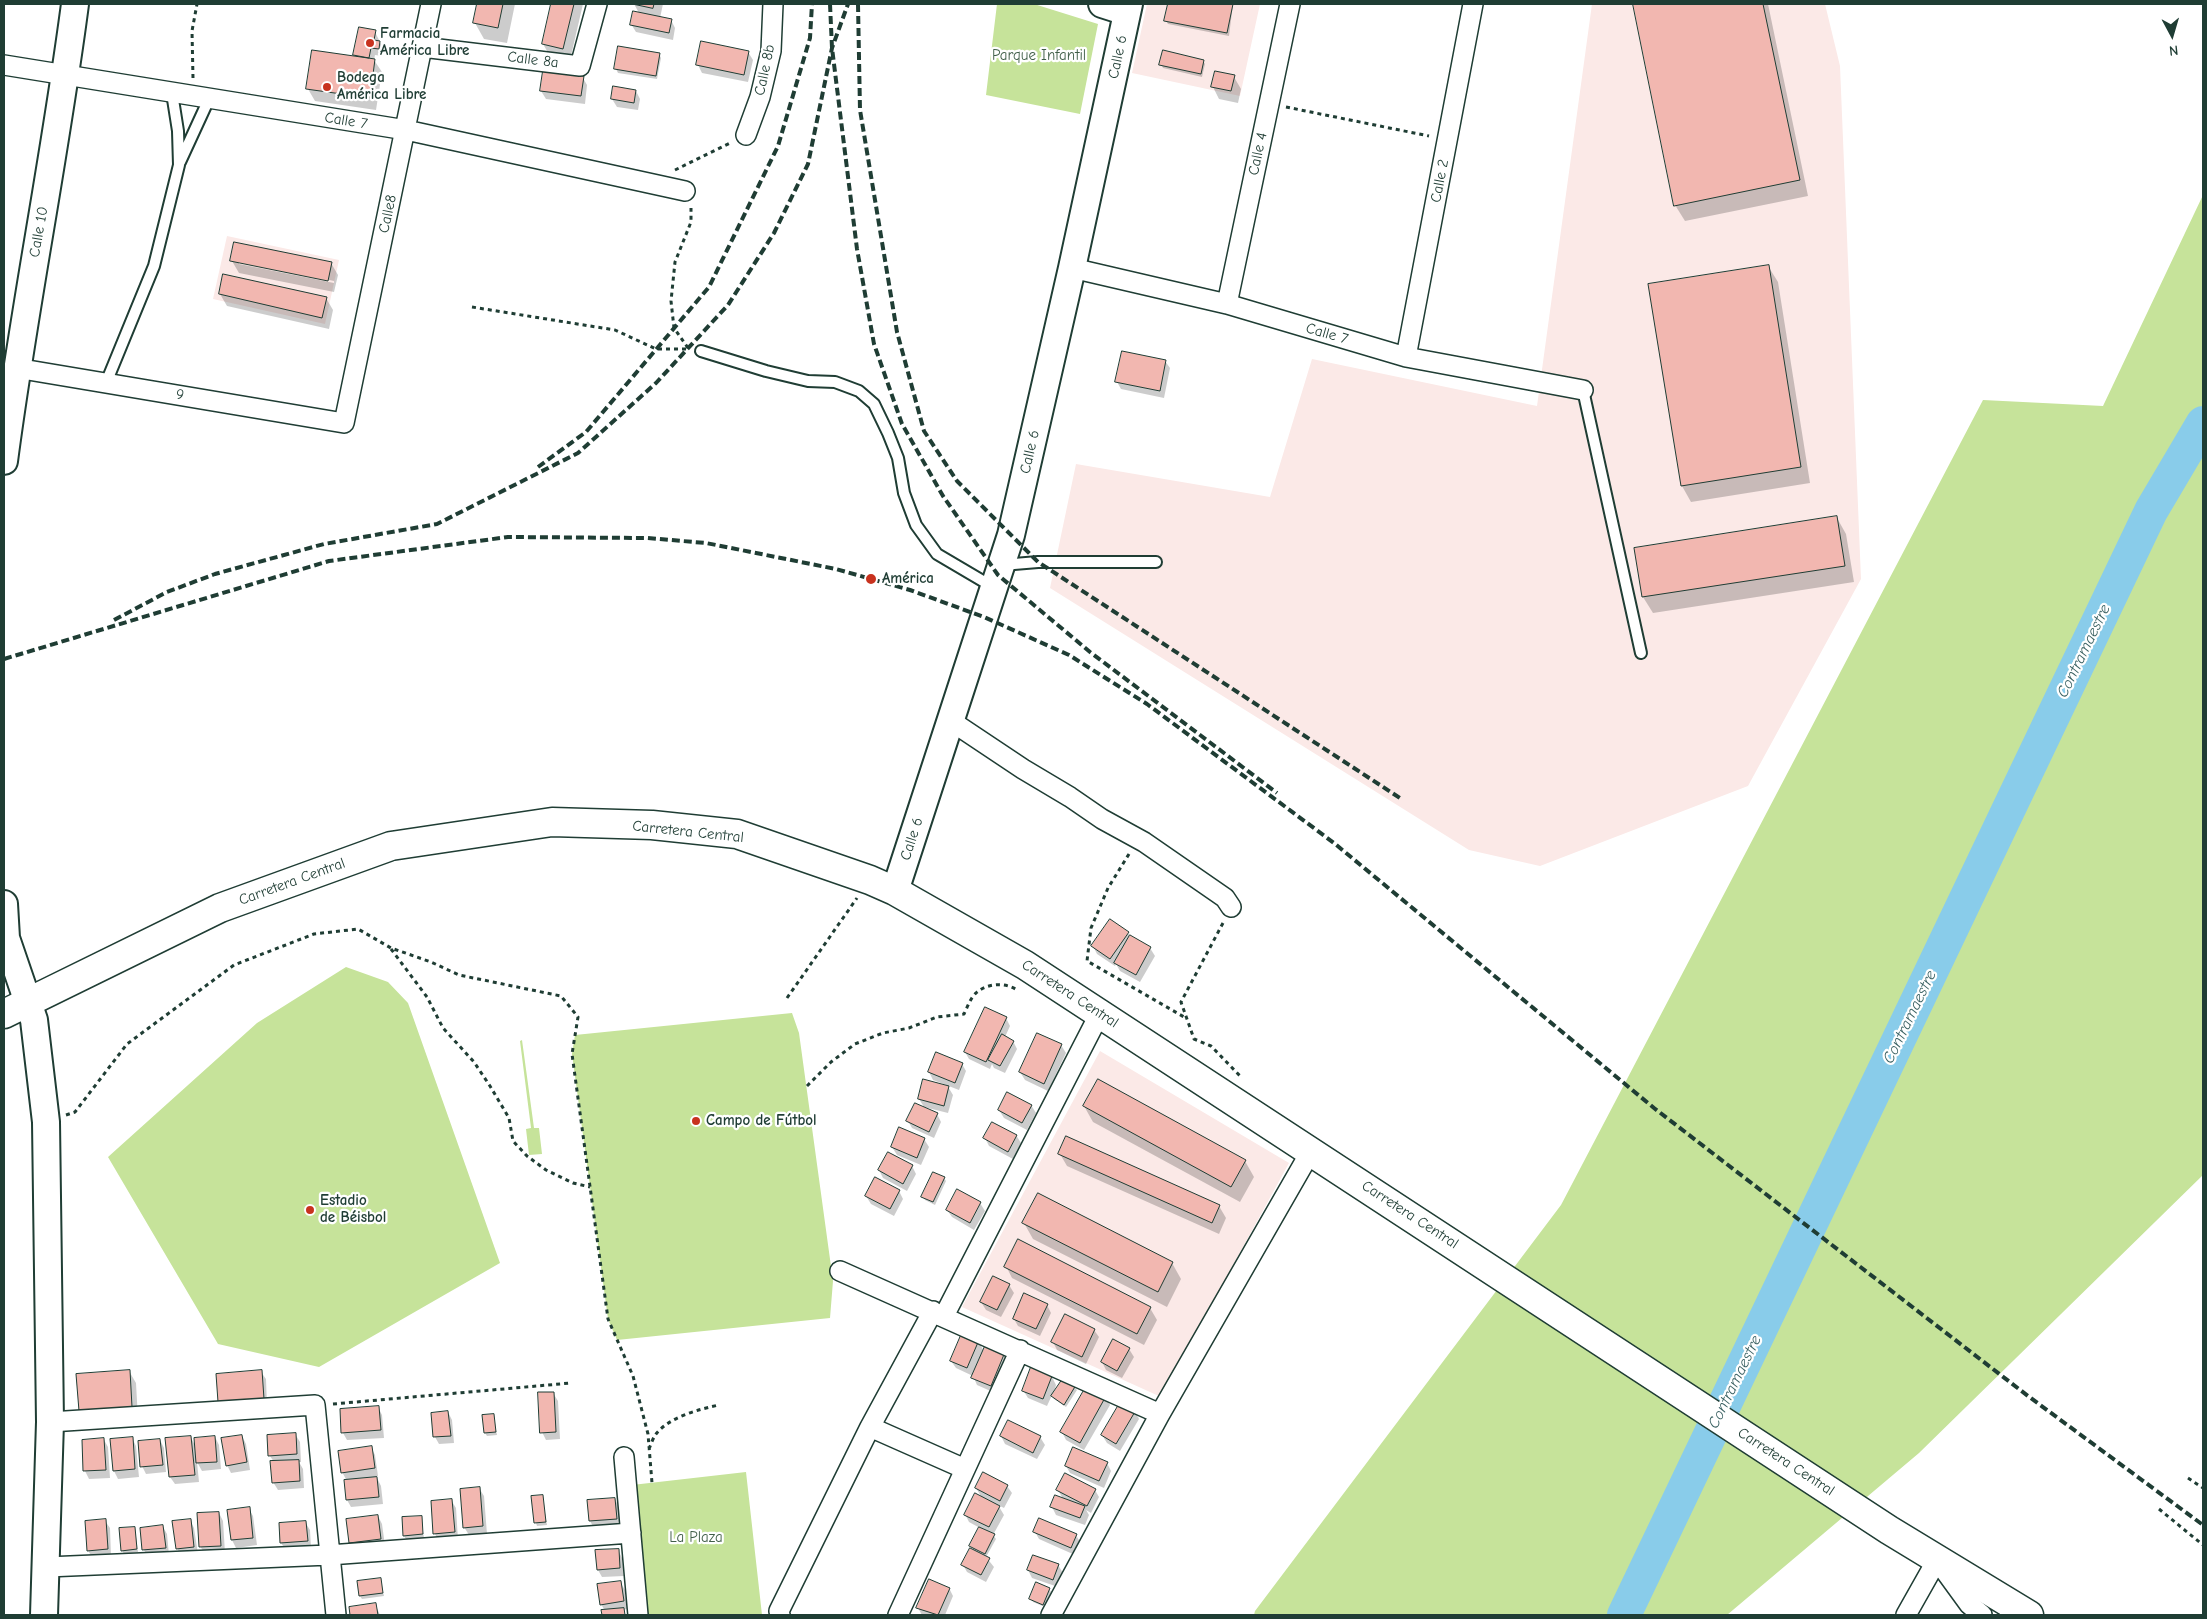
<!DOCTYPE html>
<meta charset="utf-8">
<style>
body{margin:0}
#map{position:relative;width:2207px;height:1619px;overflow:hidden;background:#fff;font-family:"Comic Neue",sans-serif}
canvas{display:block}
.frame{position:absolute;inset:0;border:5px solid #1f3d34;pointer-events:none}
.north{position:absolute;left:2147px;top:10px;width:50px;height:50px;-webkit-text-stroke:4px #fff;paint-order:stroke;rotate:174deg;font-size:14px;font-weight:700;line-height:20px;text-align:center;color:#1f3d34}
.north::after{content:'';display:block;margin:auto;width:18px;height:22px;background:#1f3d34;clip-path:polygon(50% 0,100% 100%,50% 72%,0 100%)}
</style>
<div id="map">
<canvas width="2207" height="1619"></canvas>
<div class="frame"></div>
<div class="north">N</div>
</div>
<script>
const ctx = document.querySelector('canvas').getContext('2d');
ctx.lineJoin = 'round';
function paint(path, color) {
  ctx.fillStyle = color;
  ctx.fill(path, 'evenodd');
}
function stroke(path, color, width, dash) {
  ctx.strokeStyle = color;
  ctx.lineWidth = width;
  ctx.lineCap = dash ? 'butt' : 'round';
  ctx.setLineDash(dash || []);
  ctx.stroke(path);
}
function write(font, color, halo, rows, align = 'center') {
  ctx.font = font + ' "Comic Neue",sans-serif';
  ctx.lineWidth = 4.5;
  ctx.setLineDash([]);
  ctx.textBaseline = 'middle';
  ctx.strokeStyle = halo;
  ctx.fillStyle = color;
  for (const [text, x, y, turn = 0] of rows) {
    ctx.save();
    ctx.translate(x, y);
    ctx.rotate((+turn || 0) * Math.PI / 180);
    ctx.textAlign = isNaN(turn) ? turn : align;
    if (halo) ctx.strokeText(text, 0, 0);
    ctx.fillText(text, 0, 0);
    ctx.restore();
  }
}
paint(new Path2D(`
 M1147 4H1260L1240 96 1132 73Z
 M1592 4H1825L1840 66 1861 579 1748 786 1540 866 1469 850 1050 588 1076 464 1270 497 1312 359 1537 406Z
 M227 236 339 260 325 324 213 299Z
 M1100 1051 1289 1163 1161 1397 962 1307Z`), '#fbe9e7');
paint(new Path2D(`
 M997 4H1034L1098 24 1080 114 986 95Z
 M2203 195V1175L1919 1453 1727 1615H1254L1255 1611 1561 1205 1983 400 2103 406Z
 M346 967 388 982 408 1003 500 1263 319 1367 218 1344 108 1157 257 1023Z
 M792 1013 799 1033 833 1281 830 1318 617 1340 608 1319 572 1054 575 1035Z
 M522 1040 534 1128H539L542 1154 529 1155 526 1129 531 1128 520 1041Z
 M746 1472 762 1615H647L632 1485Z`), '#c6e39a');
paint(new Path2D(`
 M479 4H515L507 43 484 39 475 23Z
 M552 4H583L570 60 550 56 543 44Z
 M634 4H663L660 18 671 20 675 28 673 40 636 32 631 24 639 13Z
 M1169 4H1233L1229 36 1168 24 1166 21Z
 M1634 4H1768L1808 196 1685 221 1675 205Z
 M375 32 384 50 382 56 375 55 374 60 382 72 376 110 315 101 308 89 356 58 355 55Z
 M748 52 753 60 748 82 702 73 698 65Z
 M659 54 661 58 657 79 618 73 616 69Z
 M1203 61 1205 64 1202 77 1163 68 1161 64Z
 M1234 77 1241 89 1238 103 1219 99 1213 87Z
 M583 78 587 85 585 104 546 99 541 91Z
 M636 91 640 99 638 110 617 107 612 99Z
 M232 261 331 263 338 275 334 292 239 273ZM239 261 334 281V283L239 264Z
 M1768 266 1778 282 1810 483 1691 502 1682 486 1650 285Z
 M224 275 326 298 333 310 329 329 227 306 220 294Z
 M1165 361 1170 368 1164 398 1121 389 1117 382Z
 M1837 518 1846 534 1854 582 1653 613 1643 597 1636 549Z
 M1128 933 1130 937 1150 948 1155 956 1140 982 1120 971 1116 964 1115 966 1097 954 1093 946Z
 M1006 1018 1010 1026 1005 1037 1013 1041 1017 1049 1005 1073 994 1068 992 1064 990 1069 969 1059 965 1052Z
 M1061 1045 1066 1053 1048 1091 1025 1080 1020 1072Z
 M962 1064 966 1071 959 1090 933 1080 929 1072Z
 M947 1085 953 1095 948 1113 924 1107 919 1099Z
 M1031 1105 1036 1113 1027 1130 1004 1118 999 1110Z
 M1084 1106 1245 1161 1254 1177 1240 1202 1093 1122Z
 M937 1114 941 1122 934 1138 912 1128 908 1121Z
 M1016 1135 1021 1143 1013 1159 989 1146 985 1138Z
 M924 1139 929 1147 921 1165 897 1155 892 1147Z
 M1060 1154 1219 1206 1226 1218 1219 1234 1067 1166Z
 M912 1166 916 1174 907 1191 883 1178 879 1170Z
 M944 1178 946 1181 935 1205 925 1200 923 1197Z
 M899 1191 903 1199 894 1216 871 1204 866 1196Z
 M980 1203 985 1211 974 1230 952 1217 947 1210Z
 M1024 1223 1172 1263 1181 1279 1167 1307 1033 1239Z
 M1006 1266 1150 1308 1157 1320 1144 1345 1012 1278Z
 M1009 1285 1014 1293 1001 1317 986 1310 981 1302Z
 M1047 1305 1051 1313 1040 1336 1018 1326 1014 1319Z
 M1094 1330 1099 1337 1086 1364 1057 1350 1053 1342Z
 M978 1341 984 1351 1005 1353 1009 1361 995 1393 977 1385 973 1376 956 1368 951 1361Z
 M1129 1349 1134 1357 1122 1378 1106 1370 1102 1362Z
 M129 1371 136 1383 138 1419 87 1422Z
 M261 1372 266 1379 267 1406 224 1409Z
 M1052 1377 1056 1385 1053 1395 1064 1379 1077 1390 1066 1407 1054 1399 1052 1395 1047 1406 1028 1398 1023 1390Z
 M553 1393 558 1401 560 1439 546 1440 542 1432Z
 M1106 1397 1110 1405 1084 1450 1066 1440 1062 1432Z
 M378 1407 382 1415 384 1438 347 1440 343 1433Z
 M1135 1411 1139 1419 1120 1451 1107 1443 1102 1435Z
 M448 1412 452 1420 454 1443 439 1444 435 1437Z
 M493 1415 497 1435 487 1436 485 1433Z
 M295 1434 300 1442 301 1462H299L303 1469 304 1488 278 1490 273 1482 274 1462 270 1456Z
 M242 1436 246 1444 250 1470 231 1473 227 1465Z
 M1001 1436 1040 1437 1045 1445 1037 1459 1005 1444Z
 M215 1437 219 1445 221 1469 202 1471 197 1462 199 1482 175 1484 170 1477 191 1438 196 1447Z
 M132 1438 136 1446 139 1477 118 1479 114 1471 111 1440Z
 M104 1440 108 1447 110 1478 89 1479 85 1471 83 1441Z
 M160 1440 164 1448 166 1472 146 1474 142 1466Z
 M371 1447 375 1455 378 1476H376L381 1486 383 1504 351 1507 347 1500V1481L342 1472Z
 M1107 1463 1111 1471 1104 1488 1070 1473 1066 1466Z
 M1007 1486 1012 1493 1004 1508 998 1505 1004 1515 993 1535 996 1539 986 1557 994 1567 986 1582 967 1572 963 1565 974 1551 971 1546 980 1528 969 1522 965 1514 982 1498 976 1488Z
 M479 1488 484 1496 487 1534 469 1535 464 1527Z
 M1058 1490H1095L1099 1497 1091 1513 1086 1510 1089 1515 1085 1525 1056 1515 1052 1507 1063 1499Z
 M542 1496 547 1525 537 1526 536 1523Z
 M615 1499 619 1507 620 1526 594 1528 590 1521Z
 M451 1500 456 1508 458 1540 439 1541 435 1534Z
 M249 1509 253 1516 257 1545 236 1548 232 1540Z
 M219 1513 223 1521 225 1553 205 1554 200 1546Z
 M378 1516 382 1524 385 1546 355 1550 351 1542Z
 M421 1517 424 1538 406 1539 404 1536Z
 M190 1520 194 1528 198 1554 181 1556 177 1548Z
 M105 1521 110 1528 111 1557 92 1558 88 1550Z
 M305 1522 310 1530 311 1548 286 1550 281 1543Z
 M163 1527 167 1534 169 1555 148 1557 144 1550Z
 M135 1528 138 1552 124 1554 122 1550Z
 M1035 1532 1076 1535 1080 1542 1075 1555 1039 1539Z
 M618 1550 622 1558 624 1576 602 1577 598 1570Z
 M1058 1565 1063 1573 1058 1587 1032 1578 1028 1570Z
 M380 1579 384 1596 362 1599 360 1596Z
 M620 1582 625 1590 627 1609 623 1610 625 1615H603V1611H605L601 1604Z
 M949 1588 953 1596 945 1615H922L918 1608Z
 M1049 1589 1051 1592 1045 1607 1033 1602 1031 1599Z
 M375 1604 380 1615H351L350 1608Z`), '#0003');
stroke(new Path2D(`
 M1624 1615 2151 511 2203 423`), '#89ccea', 34);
const building = new Path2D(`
 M477 4H503L498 28 473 23Z
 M551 4H574L563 49 542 44Z
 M633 4H654L653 8Z
 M1168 4H1233L1227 33 1164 21Z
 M1633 4H1763L1800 180 1674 206Z
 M633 11 672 19 669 33 630 25Z
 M359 27 376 30 374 40 380 41 379 49 371 48 369 58 353 55Z
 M701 41 749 51 744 75 696 65Z
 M618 46 660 53 656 76 614 69Z
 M312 50 375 59 370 98 306 89Z
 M1163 50 1204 60 1201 74 1159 65Z
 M543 71 584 76 581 96 540 91Z
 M1215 71 1235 75 1231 91 1211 87Z
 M613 86 636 90 634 103 611 99Z
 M234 242 332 262 328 281 230 261Z
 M1769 265 1801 467 1681 486 1648 284Z
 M223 274 327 297 322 318 219 294Z
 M1122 351 1166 360 1160 391 1115 382Z
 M1837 516 1845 566 1642 597 1634 548Z
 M1110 919 1129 932 1110 959 1091 946Z
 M1130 935 1151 947 1136 975 1114 963Z
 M985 1007 1007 1017 986 1062 964 1052Z
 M1037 1033 1062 1044 1044 1084 1019 1072Z
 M1002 1034 1014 1041 1000 1066 988 1060Z
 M936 1052 963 1063 955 1083 928 1072Z
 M923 1079 949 1086 944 1106 918 1099Z
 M1098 1079 1246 1160 1231 1187 1083 1106Z
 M1007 1092 1032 1105 1022 1123 998 1110Z
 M915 1103 938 1113 929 1132 906 1121Z
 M992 1122 1017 1135 1008 1152 983 1138Z
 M899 1127 925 1138 917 1158 891 1147Z
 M1066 1136 1220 1205 1212 1223 1058 1154Z
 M888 1152 913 1165 903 1184 878 1170Z
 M933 1172 945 1177 933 1202 921 1197Z
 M875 1177 900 1190 890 1209 865 1196Z
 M957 1189 981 1202 970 1223 946 1210Z
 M1038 1193 1173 1262 1158 1292 1022 1223Z
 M1018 1239 1151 1307 1137 1334 1004 1267Z
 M993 1276 1010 1284 997 1310 980 1302Z
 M1024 1293 1048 1304 1036 1329 1013 1319Z
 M1065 1314 1095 1329 1082 1357 1051 1342Z
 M962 1333 979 1340 967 1368 950 1361Z
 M1113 1339 1130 1348 1117 1371 1101 1362Z
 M986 1344 1005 1352 991 1386 971 1378Z
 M1031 1367 1052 1376 1043 1399 1022 1391Z
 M130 1370 132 1407 79 1411 76 1374Z
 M262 1370 264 1399 218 1402 216 1374Z
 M1064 1377 1076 1385 1064 1405 1051 1396Z
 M1087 1385 1106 1396 1080 1443 1060 1432Z
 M538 1392H554L556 1432 540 1433Z
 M1121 1401 1136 1410 1116 1444 1101 1435Z
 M379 1406 381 1430 341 1433 340 1409Z
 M448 1411 451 1436 433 1437 431 1413Z
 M494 1414 496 1432 484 1433 482 1415Z
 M1008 1420 1041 1436 1033 1453 1000 1436Z
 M296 1433 297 1454 268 1456 267 1435Z
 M242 1435 247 1462 226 1466 221 1438Z
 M191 1436 195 1475 169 1477 165 1438Z
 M215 1436 217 1462 196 1463 194 1438Z
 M133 1437 135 1469 113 1471 110 1439Z
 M104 1438 106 1470 83 1471 82 1440Z
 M160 1439 163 1465 140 1467 138 1441Z
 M372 1446 375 1468 341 1473 338 1451Z
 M1073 1447 1108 1462 1099 1481 1065 1466Z
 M299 1460 300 1481 272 1483 270 1461Z
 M983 1472 1008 1485 1000 1501 975 1488Z
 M1065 1473 1096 1489 1087 1506 1056 1490Z
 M377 1477 379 1497 346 1500 344 1480Z
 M480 1487 483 1526 463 1528 460 1489Z
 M975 1493 1000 1506 989 1527 964 1515Z
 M543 1495 546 1522 534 1523 531 1496Z
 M1055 1495 1085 1506 1080 1518 1050 1507Z
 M615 1498 617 1519 589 1521 587 1500Z
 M452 1499 455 1532 433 1534 431 1501Z
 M250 1507 253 1538 231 1540 227 1510Z
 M219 1512 221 1546 199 1547 197 1513Z
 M378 1515 381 1539 349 1543 346 1519Z
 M422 1516 423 1534 403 1536 402 1517Z
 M1039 1518 1077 1534 1071 1548 1033 1532Z
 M106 1519 108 1549 87 1551 85 1521Z
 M191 1519 194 1547 176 1549 172 1521Z
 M306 1521 308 1541 280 1543 279 1523Z
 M163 1525 166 1548 142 1550 140 1528Z
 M135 1527 137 1549 121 1551 119 1528Z
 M979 1527 995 1534 985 1554 969 1546Z
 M970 1548 990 1558 981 1575 961 1565Z
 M619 1549 620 1568 597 1570 595 1550Z
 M1033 1555 1059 1564 1053 1580 1027 1570Z
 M381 1578 383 1593 359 1596 357 1581Z
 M929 1579 950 1588 938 1615 916 1608Z
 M621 1581 624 1601 600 1605 597 1584Z
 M1036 1582 1050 1588 1043 1605 1029 1599Z
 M376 1603 378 1615H350L349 1607Z
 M624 1608 625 1615H602L601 1610Z`);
paint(building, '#f2b7b0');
stroke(building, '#1f3d34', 1);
const lane = new Path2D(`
 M180 162 209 99
 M701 351 766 371 808 381 835 382 859 391 874 404 888 433 898 458 904 493 916 525 937 554 993 587
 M106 383 154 266 179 165 178 131 172 93
 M1583 390 1641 653
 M1002 565 1038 562H1156`);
const street = new Path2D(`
 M422 47 580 66 597 4
 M4 65 406 130 685 191
 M746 135 760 97 771 51 773 4
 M1072 268 1227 304 1406 357 1583 390
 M1227 304 1290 4
 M1406 357 1473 4
 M16 368 344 423 431 4
 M951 721 1023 769 1070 797 1102 819 1144 842 1225 898 1231 907
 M840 1271 1160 1414
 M944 1316 1100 1013
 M50 1422 315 1405 336 1615
 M870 1427 965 1469
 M624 1457 638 1615
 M47 1567 329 1555 631 1533
 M780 1615 779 1611 870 1427 933 1311
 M898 1615 1020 1350
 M1051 1615 1160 1414 1311 1151
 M1906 1615 1937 1560 1969 1604 1982 1615`);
const secondary = new Path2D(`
 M1102 4 1127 12
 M4 461C24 308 55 157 75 4
 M895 891 1011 535 1072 268 1129 4
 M4 904 6 938 34 1020 46 1122 50 1422 44 1615`);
const highway = new Path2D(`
 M4 1014 220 908 391 846 552 822 652 825 737 834 870 880 895 891 1025 965 1889 1530 2029 1615`);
stroke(lane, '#1f3d34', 14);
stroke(street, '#1f3d34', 22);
stroke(secondary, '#1f3d34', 30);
stroke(highway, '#1f3d34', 31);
stroke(new Path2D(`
 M193 78 192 31 197 4
 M1286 107 1429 136
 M675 170 730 143
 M472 307 615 330 656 349H689
 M688 348 674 328 671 301 675 262 691 222V208
 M1129 854 1108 888 1091 928 1087 961 1184 1017
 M1223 923 1181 1002 1194 1039 1211 1046 1241 1077
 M391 949 427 997 443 1028 474 1062 490 1086 509 1118 513 1141 527 1156 546 1170 573 1183 590 1187
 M787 998 857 898
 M807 1086 831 1062 855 1044 883 1033 909 1028 937 1017 964 1014C967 1008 971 997 976 993 987 983 1005 982 1017 990
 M66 1115 75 1112 127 1044 234 965 314 934 358 929 391 948 431 962 459 975 561 996 578 1017 572 1054 608 1319 633 1376 648 1434 652 1483
 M333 1404 571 1383
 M649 1449C651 1444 653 1438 656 1434 669 1417 700 1409 719 1405
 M2188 1478 2203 1488
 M2159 1509 2203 1545`), '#1f3d34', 3, [4, 4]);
stroke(lane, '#fff', 10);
stroke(street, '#fff', 19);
stroke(secondary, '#fff', 26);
stroke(highway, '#fff', 28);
stroke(new Path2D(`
 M830 4 832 48 857 249 874 344 902 424 943 496 998 575 1090 652 1277 793
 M858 4 860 110 897 332 924 431 957 481 1038 562 1403 800
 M538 467 586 432 709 287 778 146 810 38 812 4
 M114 620 167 592 215 574 324 544 437 524 578 453 656 383 728 305 774 233 808 164 832 48 848 4
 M4 659 329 561 508 537 647 538 706 543 836 569 910 590 984 617 1069 655 1147 704 1334 843 1654 1108 2028 1396 2203 1525`), '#1f3d34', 4, [8, 4]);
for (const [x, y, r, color] of [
 [370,43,5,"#c8321e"],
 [327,87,5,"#c8321e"],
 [871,579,6,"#c8321e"],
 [696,1121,5,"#c8321e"],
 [310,1210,5,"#c8321e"]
]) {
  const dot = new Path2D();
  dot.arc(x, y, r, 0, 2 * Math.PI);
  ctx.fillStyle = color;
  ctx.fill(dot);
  stroke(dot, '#fff', 2);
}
write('bold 15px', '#1f3d34', '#fff', [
 ["Farmacia",380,34],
 ["América Libre",380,51],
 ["Bodega",337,78],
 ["América Libre",337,95],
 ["América",882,579],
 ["Campo de Fútbol",706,1121],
 ["Estadio",320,1201],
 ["de Béisbol",320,1218]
], 'left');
write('15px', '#405e48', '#fff', [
 ["Parque Infantil",1039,56],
 ["La Plaza",696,1538]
]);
write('15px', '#1f3d34', '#fff', [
 ["Calle 6",1118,57,-78],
 ["Calle 8a",533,60,7],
 ["Calle 8b",765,70,-78],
 ["Calle 7",346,121,9],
 ["Calle 4",1258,154,-78],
 ["Calle 2",1440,181,-79],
 ["Calle8",388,214,-78],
 ["Calle 10",39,232,-80],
 ["Calle 7",1327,334,16],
 ["9",180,395,10],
 ["Calle 6",1030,452,-77],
 ["Carretera Central",688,832,6],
 ["Calle 6",912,839,-72],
 ["Carretera Central",292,882,-20],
 ["Carretera Central",1070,994,33],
 ["Carretera Central",1410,1215,33],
 ["Carretera Central",1786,1462,33]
]);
write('italic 16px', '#3a6162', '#fff', [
 ["Contramaestre",2084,651,-64],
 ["Contramaestre",1910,1017,-64],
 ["Contramaestre",1735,1382,-64]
]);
</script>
